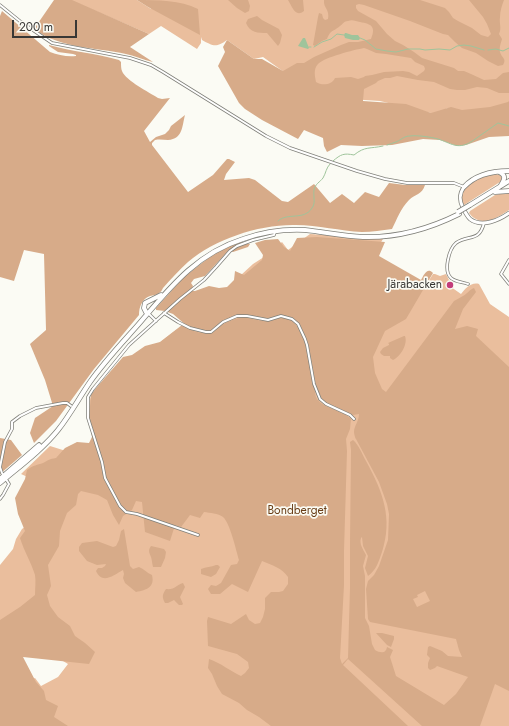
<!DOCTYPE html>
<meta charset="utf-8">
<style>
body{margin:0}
#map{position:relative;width:509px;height:726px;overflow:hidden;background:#fbfbf4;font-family:Jost,sans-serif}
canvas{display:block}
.scale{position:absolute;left:12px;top:20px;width:65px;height:18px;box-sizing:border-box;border:2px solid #383735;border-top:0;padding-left:5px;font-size:12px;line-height:14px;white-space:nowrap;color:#383735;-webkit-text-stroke:3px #fbfbf4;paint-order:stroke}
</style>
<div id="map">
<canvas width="509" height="726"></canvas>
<div class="scale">200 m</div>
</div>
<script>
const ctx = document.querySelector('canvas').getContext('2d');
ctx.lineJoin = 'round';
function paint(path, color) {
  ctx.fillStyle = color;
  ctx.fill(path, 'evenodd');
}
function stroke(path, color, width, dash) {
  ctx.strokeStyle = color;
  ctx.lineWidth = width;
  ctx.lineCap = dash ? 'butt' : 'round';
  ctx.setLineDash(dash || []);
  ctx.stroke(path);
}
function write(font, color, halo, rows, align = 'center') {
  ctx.font = font + ' Jost,sans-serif';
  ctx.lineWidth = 3.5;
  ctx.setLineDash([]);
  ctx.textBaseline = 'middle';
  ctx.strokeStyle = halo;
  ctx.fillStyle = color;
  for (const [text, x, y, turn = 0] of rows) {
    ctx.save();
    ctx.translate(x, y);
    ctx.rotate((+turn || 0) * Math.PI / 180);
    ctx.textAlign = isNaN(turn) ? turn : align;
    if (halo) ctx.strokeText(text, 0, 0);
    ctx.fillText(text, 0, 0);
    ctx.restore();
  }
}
paint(new Path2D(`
 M70 0H137L151 9 147 0H509V109L462 111 448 108 435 114 380 101 319 97 263 57 254 59 227 40C216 48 213 46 202 40L201 37V43L197 49 161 26 149 34Z
 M496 174C500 175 502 176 502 180L500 182 464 205C455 191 474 178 486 175 490 175 493 174 496 174Z
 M504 193H509V210C500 216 485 226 474 218 472 217 471 215 469 213L470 211 495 195Z
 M310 234 383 239 371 259 426 285 433 274H435L440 276 446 274 449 280 453 283 450 285 451 287 461 294C466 288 471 282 479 284L490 304 509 317V726H0V691L35 678 41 686 58 677 68 664 0 623V565L13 549 16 539 22 529 30 523 32 479 21 474 50 446 66 451 95 445C93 434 87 406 91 396 98 382 128 366 142 356 159 344 174 330 192 320L253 264 267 255 282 242 288 250Z`), '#eabe9d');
paint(new Path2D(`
 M54 0H72L149 34 130 47 153 62C144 60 135 56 126 54 95 47 61 49 34 29Z
 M137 0C158 0 180 0 198 9L200 35 148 7Z
 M228 0H248L250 6 249 11 245 13 237 8Z
 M288 0H303L304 11C295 18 292 6 288 0Z
 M324 0H420L445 8 449 12 453 18 458 21 472 28 481 35 488 37 491 34 487 24 483 17 469 0H504C502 5 500 11 500 17 499 24 502 28 499 34L502 39C501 43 499 47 500 52 502 59 507 58 503 65L498 66 488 61 476 53 462 48 455 42 448 35 443 34 410 21 364 5 359 4 356 5V8L358 11 376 21 387 34 395 41 403 45 414 52 422 58 454 68 458 71H464L471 74 484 80 496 79 503 73 509 72V93H499L487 88 477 87 465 90H457L450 89 434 82 418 80 397 76 390 78H385L378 81 376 83 364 89 363 101 406 104 431 113 451 107 462 110 490 107 508 102 509 101V136L489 137 466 145 457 146 440 140 423 139 392 145 362 146 341 145 327 152 324 146 323 138 304 130 298 139 262 120 245 109 239 103 218 66 225 52 223 47 227 40 254 59H262L283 71 297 63H304L314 57 341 45 349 42H358L371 39C376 27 372 24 360 22 356 21 352 19 348 21 344 21 343 24 340 26 332 33 332 28 327 39L322 41 315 46 313 45 318 17 319 13 322 14 323 18 325 20 328 19C330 9 323 8 324 0ZM364 48 367 49 376 53 386 54 411 58 415 62 424 66 425 69 424 71 417 76 409 72 403 71 384 72 372 75 365 76 364 77 358 79 351 77 335 78C332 85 322 86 316 82 315 77 313 69 318 64 325 57 354 50 364 48Z
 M2 11 50 52C58 55 67 57 76 56V55L73 54 58 52 49 46V45C72 52 96 53 119 60L121 62C121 65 121 69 122 71 126 81 149 92 158 98L162 99 170 98 144 131 150 142 156 137 165 134 169 130 171 126 185 115C182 126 183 139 168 140 164 140 160 139 155 140L152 143V145L188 192 213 175 227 159H229L235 162 226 174 224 180 249 178 255 180 282 201 288 202 314 184 330 203 342 194 354 203 365 192 379 197 389 183 405 185H425C422 195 415 194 409 200 401 208 397 219 392 229 382 230 372 232 362 232 340 231 318 225 296 225 260 224 215 239 188 262 179 270 171 279 163 288 162 290 161 292 159 293 157 295 153 295 150 296 142 299 139 307 139 315L94 369 56 421 34 443 30 433 35 418 53 406 45 380 30 344 46 330 44 254 24 250 14 281 0 277V16Z
 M257 16 262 20 279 29 282 35 280 43 278 46 267 33C258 33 250 33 246 23L248 19Z
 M317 237 385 242 379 256 421 280C424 275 427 267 433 273L406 319 385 331 373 357 375 373 382 389 386 392 454 301C457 299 460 298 463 296 468 293 469 290 474 288L476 292 463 309 455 329 467 326 478 329 476 336 509 367V691L495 684 480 726H422L348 659 343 665 408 726H271L259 717 247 710 239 703 222 694 217 686 212 674 208 668 209 659C221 663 230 671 241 676L245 673 249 668 248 662 237 654 208 646 207 621 208 617 231 624 246 614 249 620 255 624 260 623 263 617 265 609V598L271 592H279L283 591 288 584V577C282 568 272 565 262 561L248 592 232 584 220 594H211L208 589 211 585 216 586 221 583 231 565 237 564 239 560C236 550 230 523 223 517 218 513 210 513 204 512L200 518 190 515 181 527 175 525 170 541 145 532 142 502 136 501 132 510 123 516 119 525 113 515 107 500 98 495 81 491 78 494 76 505 67 513 60 531 59 546 48 565 51 586 47 595 50 606 58 617 70 626 75 636 85 643 95 652 89 664 23 657 36 682 44 691 46 700 58 706 54 717 68 726H0V620L20 607 35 595C35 588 36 581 35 575 31 562 24 551 20 538L25 531 18 514 15 498 25 479 27 470C34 465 37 465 43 463 49 460 49 459 56 458L65 448 77 442 89 443 92 437 89 418 91 395 96 388 123 357 132 355 145 346 160 342 182 325C189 330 204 336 212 332 215 331 217 328 220 326 226 322 236 318 244 317 252 319 260 321 268 321 274 321 278 315 285 317 292 319 295 323 299 329 310 346 308 368 314 387 315 391 315 396 317 399 323 408 343 410 351 419L350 429 346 439 347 451 344 551V585L340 658 342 664 348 658 350 588V543L351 450 350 442 353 440C359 445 362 454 366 461 383 492 393 518 382 552 378 563 377 569 368 576L365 568 368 556 363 546 362 537 361 538C359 544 363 549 366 555L363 566 365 576V618L369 626 372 644 375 650C380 653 386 654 387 647L393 650 390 657 396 676 444 705 456 694 468 677 437 666 435 668 430 670 428 668V663L430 658 427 655 428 647 430 646 442 651 448 656 462 657 459 650 456 639 370 622 368 619 366 589 368 581 374 575 379 566 388 540 389 514 387 504 379 482 356 439C355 438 354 433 354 432 354 426 359 421 359 414L353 415 327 403 322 399 318 391 315 381 308 342 299 323 294 319 286 316 280 315 268 319 247 315H238L224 320 211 331 208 332H204L187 326 173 314 165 311 156 310V308L184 277 211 256 229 246 240 242 250 244 248 247 233 252 229 250 205 276 194 279 191 283 193 286 191 291H195L209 286 219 288 227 287 234 280 235 271 244 275 262 260 263 255 255 243 265 240 278 239 284 247 290 251 297 238ZM425 591 430 601 417 607 413 599 418 597 417 595Z
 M404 336H405C408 344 401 356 393 360L390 358V356H384L381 354 380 352 383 348 389 345V344L388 343Z
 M0 438 11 440 22 455 0 474Z
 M124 529 130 566 133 569 139 567C144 569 147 573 152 575 155 587 147 590 136 592L125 583 123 578 124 574 123 570C114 575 102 585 96 571L98 568H102L105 566 106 564 97 565 87 561 79 551V547L82 543 97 541 113 547 116 546 119 540 121 531Z
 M151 546 164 549 166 552 165 558 161 567H153C152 563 152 560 151 557 149 552 148 550 151 546Z
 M216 565H218L220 567 216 574 211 577 201 574V569C206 567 211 567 216 565Z
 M183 583 185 587 180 597 183 604 182 605H179L174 600 168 603H165C162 597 162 595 166 589 175 590 176 585 183 583Z
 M376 633H382L394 636V639L391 647 387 645Z`), '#d7ab89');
paint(new Path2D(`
 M345 33H346L352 35H358L360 38 359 40H353L345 38 344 35Z
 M303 38H305L309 48 308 49 298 46Z`), '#9fc49b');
stroke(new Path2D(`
 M360 38 365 40 376 49 387 51 396 52 408 49H420L425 50 439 49 450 50 457 46 464 45 471 46 484 50
 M309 47H311
 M314 47 322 42 331 39 337 34 344 35
 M488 50 496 49 503 51 509 48
 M387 145C390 144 393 143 396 142 401 140 404 136 410 136 417 135 431 137 438 139 451 143 457 150 471 142L498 123 509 126
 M333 161C341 154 344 153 354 155 365 146 370 149 383 146
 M278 221C287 212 304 221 312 208 316 203 313 196 314 190 315 184 320 182 323 178 326 173 326 168 330 164`), '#9fc49b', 1);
const street = new Path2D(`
 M0 5 21 22 52 43 130 58 151 65 163 72 266 136 290 148 357 171 385 179 407 183H454L464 187
 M509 260 501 274 509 284
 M468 284C463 282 455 282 451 278 443 271 449 249 456 243 468 234 479 243 484 223
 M164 313 178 322 190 328 206 332H211L223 322 237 316H247L268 320 281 316 292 319 298 324 305 339 307 345 314 384 320 399 326 404 350 415 354 419
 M149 314 156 321
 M0 499 3 495 9 484 2 473 0 467 5 442 12 429V422L20 416 36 408 63 403H67L71 406
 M198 535 137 514 126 512 120 506 105 478 102 462 88 418V397L93 389 129 345 180 299 204 280 216 267 230 251 237 246 253 240 274 235 275 232`);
const secondary = new Path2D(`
 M464 187C459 194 459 200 463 208 465 212 467 216 470 219 482 228 499 220 509 213`);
const highway = new Path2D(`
 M499 172C506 175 505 179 501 185
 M464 187C476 174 492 171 509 171
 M495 192 509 191
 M470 205 509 181
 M146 312 144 308 145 303 161 295
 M0 479 39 445
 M0 483C20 466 42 450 58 430 70 415 79 398 90 382 104 362 121 344 137 326 168 290 195 254 243 239 263 232 284 229 305 230 324 232 343 236 363 237 396 238 429 229 459 214`);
stroke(street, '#80807a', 3.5);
stroke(secondary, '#80807a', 4.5);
stroke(highway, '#80807a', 5.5);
stroke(street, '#fff', 2);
stroke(secondary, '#fff', 3);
stroke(highway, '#fff', 4);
const highwayBridge = new Path2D(`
 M458 212 470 205`);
stroke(highwayBridge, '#80807a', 5.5, []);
stroke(highwayBridge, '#fff', 4);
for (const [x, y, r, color] of [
 [450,285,4,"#c33c7a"]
]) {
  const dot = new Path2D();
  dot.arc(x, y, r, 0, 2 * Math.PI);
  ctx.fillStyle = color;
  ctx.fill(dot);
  stroke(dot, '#fbfbf4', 1.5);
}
write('12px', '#383735', '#fbfbf4', [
 ["Järabacken",442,285]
], 'right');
write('12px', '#693e17', '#fbfbf4', [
 ["Bondberget",297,511]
]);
</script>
